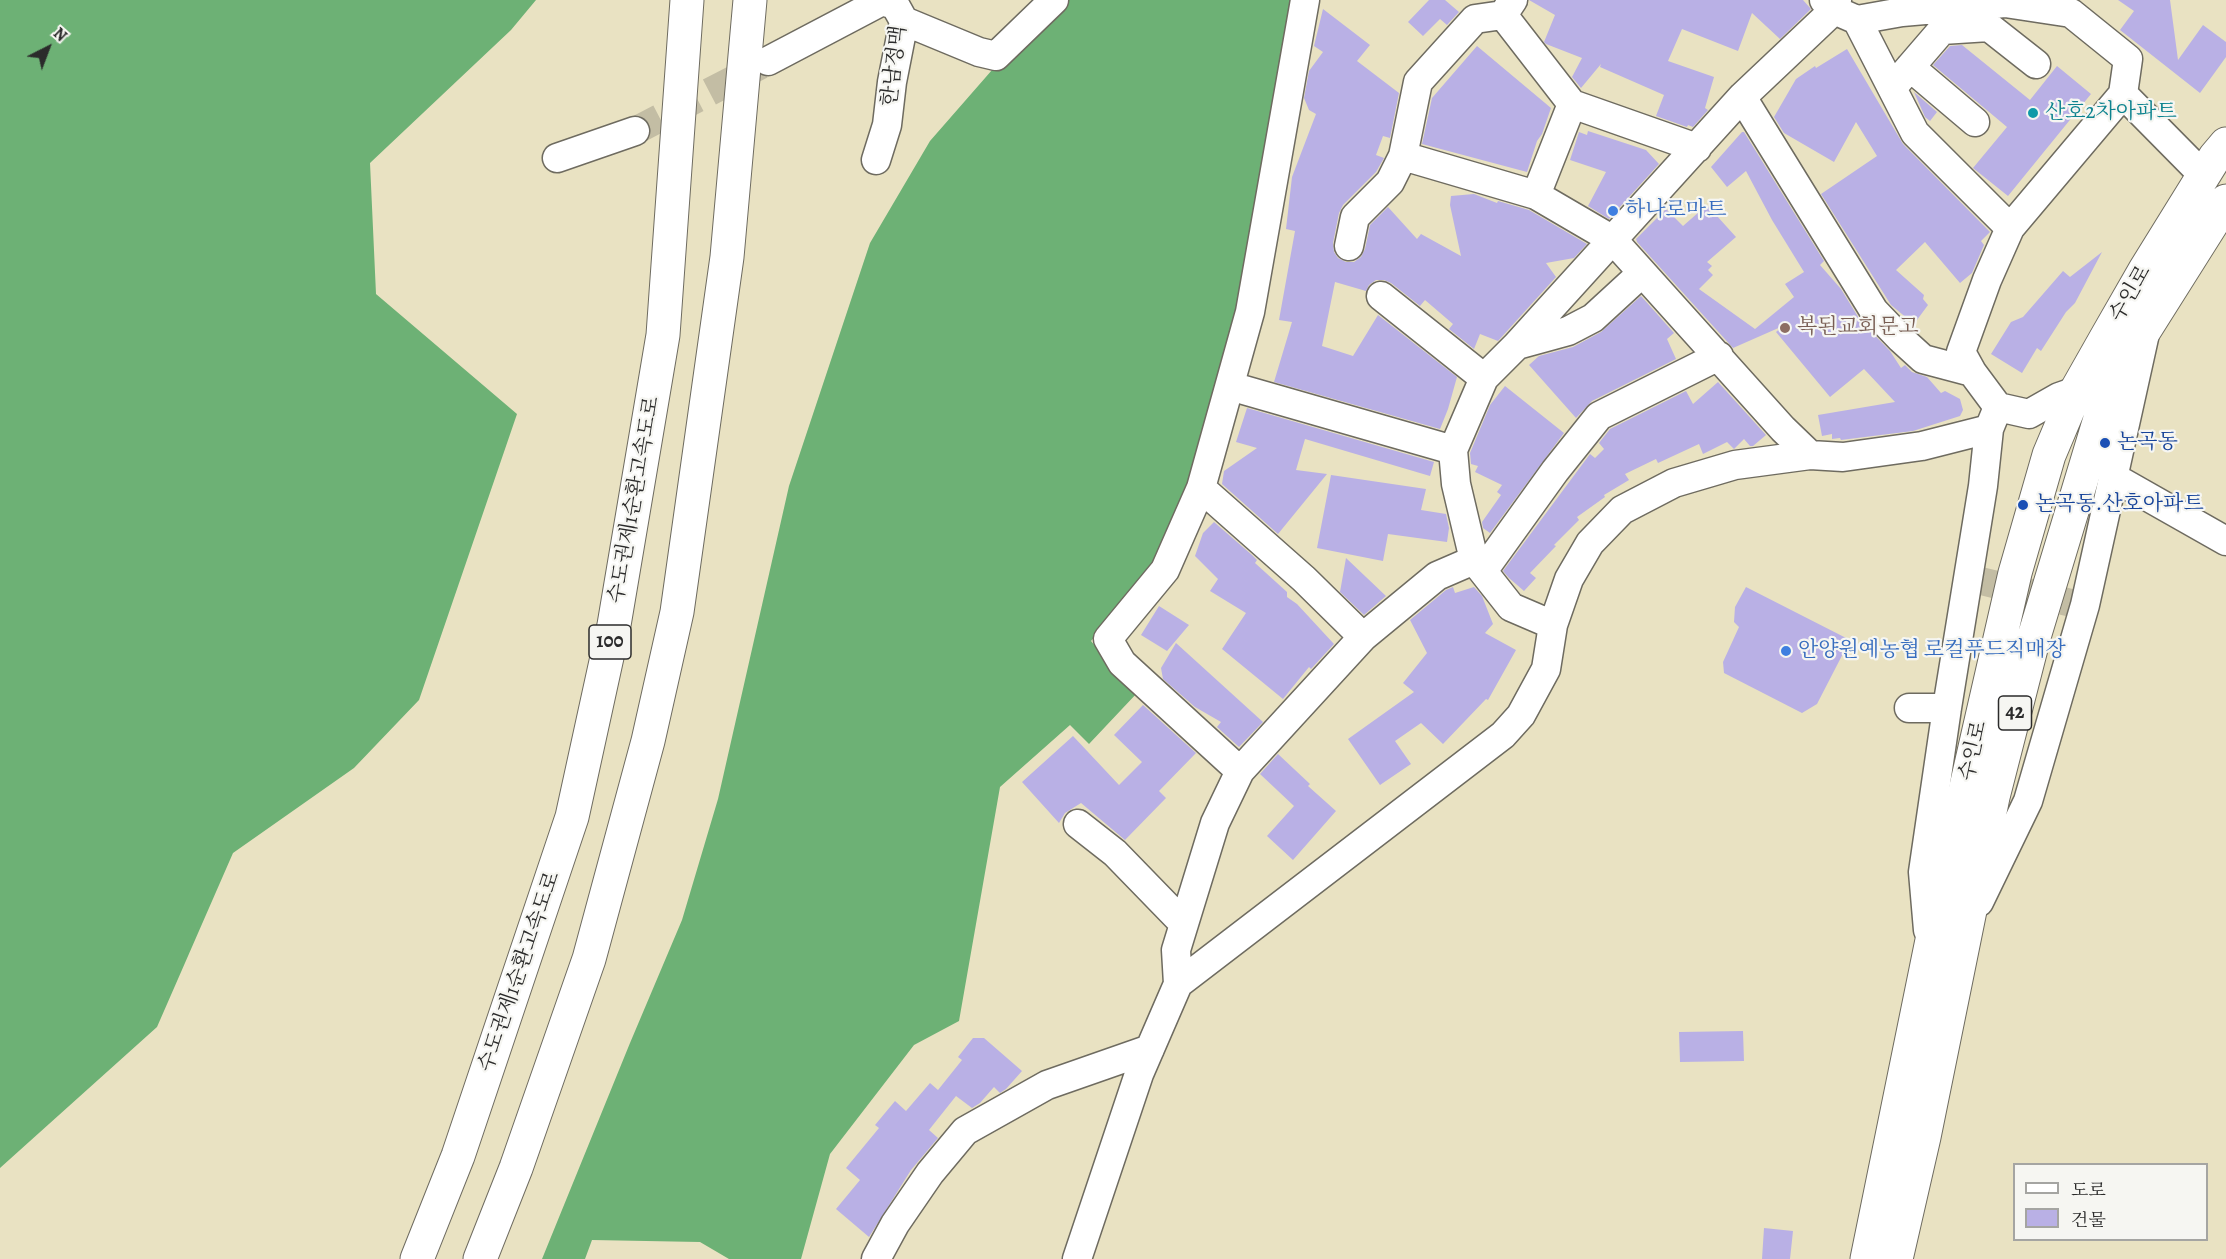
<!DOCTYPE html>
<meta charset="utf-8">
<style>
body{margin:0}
#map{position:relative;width:2226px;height:1259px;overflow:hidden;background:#e9e2c2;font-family:Alegreya,"Noto Serif KR",serif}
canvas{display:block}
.legend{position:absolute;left:2013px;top:1163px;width:195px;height:78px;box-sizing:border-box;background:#f6f6f2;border:2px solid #a5a5a2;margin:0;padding:8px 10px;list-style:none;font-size:18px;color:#2b2b2b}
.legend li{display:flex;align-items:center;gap:12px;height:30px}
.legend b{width:30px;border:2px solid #a5a5a2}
.north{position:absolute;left:18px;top:18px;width:60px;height:60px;-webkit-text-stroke:4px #f6f6f2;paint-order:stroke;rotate:42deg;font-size:16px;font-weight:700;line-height:24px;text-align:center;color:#2b2b2b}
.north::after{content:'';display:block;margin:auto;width:21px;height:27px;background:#2b2b2b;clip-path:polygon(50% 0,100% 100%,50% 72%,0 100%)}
</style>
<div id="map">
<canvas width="2226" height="1259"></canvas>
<ul class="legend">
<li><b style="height:8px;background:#fff"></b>도로</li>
<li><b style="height:16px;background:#b9b0e5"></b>건물</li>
</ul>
<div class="north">N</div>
</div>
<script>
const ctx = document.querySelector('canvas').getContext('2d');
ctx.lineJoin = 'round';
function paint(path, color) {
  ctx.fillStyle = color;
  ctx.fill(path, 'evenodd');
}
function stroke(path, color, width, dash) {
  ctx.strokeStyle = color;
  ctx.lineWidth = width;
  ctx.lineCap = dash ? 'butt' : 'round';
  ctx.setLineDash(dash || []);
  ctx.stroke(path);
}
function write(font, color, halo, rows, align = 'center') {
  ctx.font = font + ' Alegreya,"Noto Serif KR",serif';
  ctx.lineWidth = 4.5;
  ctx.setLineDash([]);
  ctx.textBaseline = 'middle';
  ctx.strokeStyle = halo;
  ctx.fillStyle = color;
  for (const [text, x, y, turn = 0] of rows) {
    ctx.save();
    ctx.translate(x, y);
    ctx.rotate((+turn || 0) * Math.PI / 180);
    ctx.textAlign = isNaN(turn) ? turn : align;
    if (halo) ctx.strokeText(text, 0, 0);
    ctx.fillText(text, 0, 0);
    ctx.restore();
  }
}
paint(new Path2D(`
 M0 0H536L511 30 370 163 376 294 517 414 419 700 354 768 233 853 157 1027 0 1168Z
 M1069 0H1293L1239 319 1187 493 1159 559 1091 641 1115 669 1138 692 1089 744 1070 725 1000 787 959 1021 914 1045 830 1154 801 1259H729L700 1242 592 1240 585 1259H542L630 1043 682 920 718 799 789 486 870 243 930 141 1006 54Z`), '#6db175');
paint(new Path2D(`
 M1429 0H1445L1459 12 1447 25 1440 19 1423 36 1408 22Z
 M1529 0H1803L1811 9 1780 39 1752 13 1738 51 1682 29 1668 61 1714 77 1705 108 1708 110 1693 127 1688 125 1687 127 1656 116 1664 95 1600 67 1601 64 1581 88 1572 77 1582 58 1546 44 1544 42 1555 15Z
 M2118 0H2170L2178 60 2203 25 2226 42V57L2200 93 2120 30 2134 11Z
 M1323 9 1370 45 1357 61 1399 93 1390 138 1383 136 1376 155 1384 158 1376 172 1343 205 1339 213 1333 243 1334 252 1338 258 1346 262H1354L1361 257 1365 249 1370 225 1388 207 1417 239 1421 234 1461 256 1450 205 1451 196 1474 194 1497 203 1498 201 1529 210 1587 244 1574 258 1546 263 1556 277 1498 341 1480 334 1474 349 1449 329 1453 324 1425 300 1420 306 1391 283 1384 280H1376L1369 285 1366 291 1335 282 1322 346 1353 356 1378 315 1457 377 1448 409 1440 429 1274 382 1292 322 1279 320 1295 231 1286 229 1292 177 1316 114 1309 110 1304 98 1309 71 1323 52 1314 46Z
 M1962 45 2030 100 2057 66 2091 94 2008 196 1973 168 2007 127 1933 65 1950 46Z
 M1477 46 1551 108 1542 134 1537 141 1527 172 1422 144 1432 98Z
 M1847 49 1903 144 1990 232 1981 241 1984 245 1972 273 1960 283 1925 242 1896 270 1924 295 1923 299 1928 305 1914 324 1891 305 1821 194 1877 156 1856 122 1834 162 1784 133 1774 117 1796 79 1815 66 1816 68Z
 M1914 92 1937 112 1930 121 1925 117Z
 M1588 131 1646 150 1659 164 1609 219 1588 206 1606 172 1570 160 1579 132 1587 135Z
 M1742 132H1744L1824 261 1820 265 1841 289 1860 320 1890 351 1901 368 1905 365 1912 372 1927 377 1941 393 1945 391 1960 399 1963 410 1960 416 1913 431 1841 440 1840 438 1832 439V434L1822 436 1818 415 1895 402 1864 369 1830 397 1776 332 1783 326 1733 348 1637 242 1636 239 1666 209 1683 226 1707 205 1736 237 1707 262 1712 266 1708 270 1713 275 1699 289 1755 329 1794 297 1785 284 1804 272 1772 220 1746 171 1727 187 1711 167Z
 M2102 252 2075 303 2066 312 2041 351 2037 348 2022 373 1991 354 2011 322 2023 317 2063 271 2070 277Z
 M1641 296 1674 333 1667 339 1676 359 1592 401 1576 418 1529 365 1539 356 1573 347 1601 332Z
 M1718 382 1766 435 1753 446H1750L1744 439 1734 449 1727 442 1703 454 1699 444 1658 463 1656 459 1625 474 1629 480 1604 495 1605 497 1577 517 1579 520 1554 545 1556 546 1530 573 1536 578 1524 591 1509 578 1503 571 1590 454 1595 458 1604 449 1599 443 1610 429 1686 391 1693 404Z
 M1505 386 1564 433 1490 533 1483 528 1482 522 1501 495 1497 492 1502 485 1475 472 1478 466 1471 464 1470 453 1490 405Z
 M1247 408 1434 462 1430 476 1305 439 1296 470 1327 474 1278 534 1222 484 1224 471 1257 448 1236 442Z
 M1331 475 1426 489 1421 510 1446 514 1449 528 1447 542 1388 534 1383 561 1317 548Z
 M1214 522 1252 555 1257 560 1255 563 1287 592V597L1297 604 1334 644 1311 669 1309 667 1283 699 1222 649 1246 613 1210 591 1218 579 1195 556 1203 533Z
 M1346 558 1386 596 1364 615 1340 592Z
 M1453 587 1455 593 1474 587 1482 596 1493 624 1485 633 1516 650 1488 700 1486 699 1443 744 1421 723 1395 741 1411 764 1380 785 1348 739 1414 692 1403 683 1427 653 1410 620 1446 590Z
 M1746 587 1850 640 1817 704 1802 713 1724 673 1723 662 1739 627 1734 622 1735 607Z
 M1159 606 1189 625 1167 651 1141 635Z
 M1176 643 1263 722 1239 747 1217 727 1221 722 1195 707 1163 679 1161 668Z
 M1143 705 1196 753 1159 791 1166 798 1125 840 1081 803 1065 813 1059 823 1022 782 1073 736 1119 785 1142 762 1114 735Z
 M1278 754 1310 784 1308 786 1336 811 1293 860 1267 836 1294 806 1260 774Z
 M1743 1031 1744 1061 1680 1062 1679 1032Z
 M973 1038H984L1022 1071 1006 1089 1000 1093 994 1087 980 1103 972 1108 956 1096 929 1130 938 1138 911 1170 869 1237 836 1209 860 1180 846 1168 879 1128 875 1125 895 1101 906 1111 930 1083 938 1090 962 1060 958 1057Z
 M1764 1228 1793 1231 1790 1259H1762Z`), '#b9b0e5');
stroke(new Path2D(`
 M635 131 761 65
 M1981 581 2071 603`), '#c3bda4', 28, [28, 14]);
const minor = new Path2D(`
 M1513 0 1503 15 1572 104 1697 148
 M1824 0 1834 10 1857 20 1902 12 2005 3 2071 13 2128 59 2123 94 2204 176
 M1503 15 1475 19 1418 82 1403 156 1536 195 1613 240 1783 429 1810 455
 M1857 20 1915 133 2010 228
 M904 21 979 52 996 56 1054 0
 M768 61 882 1 895 5 904 21 892 82 887 125 876 160
 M1910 67 1975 122
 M1892 88 1942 30 1989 27 2036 64
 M1742 97 1874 311 1901 339 1923 359 1972 372 1998 407
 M557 158 635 131
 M1536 195 1572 104
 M1349 246 1355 217 1390 182 1403 156
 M1381 296 1484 378
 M1517 345 1742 97 1834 10 1837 0
 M1972 372 1961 352 1987 280 2010 228 2123 94
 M1230 386 1453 450
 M2113 477 2226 541
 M1201 488 1304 579 1363 637
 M1483 571 1555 471 1599 416 1719 356
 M1553 625 1511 607 1474 560 1456 484 1453 450 1484 378 1517 345 1568 331 1593 318 1642 273
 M1909 708H1947
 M1240 771 1122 663 1108 639 1165 570 1201 488 1250 312 1305 0
 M1078 824 1115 853 1184 924
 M1979 902 2028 801 2085 605 2144 338
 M1928 930 1923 872 1947 708 1983 486 1989 429
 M1178 984 1503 735 1521 715 1546 669 1553 625 1569 579 1590 543 1622 510 1674 483 1735 465 1810 455 1843 457 1922 446 1989 429 1998 407 2029 414 2059 397 2076 391
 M876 1259 895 1224 930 1173 965 1131 1047 1085 1150 1049
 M1077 1259 1139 1074 1178 984 1176 950 1215 823 1240 771 1363 637 1437 576 1474 560`);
const major = new Path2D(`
 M1867 1259 1941 896 2015 573 2049 455 2076 391 2106 338 2145 270 2215 157 2226 144
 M1896 1259 1924 1137 1993 797 2034 637 2102 412 2122 366 2226 201`);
const highway = new Path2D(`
 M417 1259 458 1156 572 817 614 625 663 335 687 0
 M480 1259 516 1168 589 959 648 741 677 612 727 257 750 0`);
stroke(minor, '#6e6b60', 31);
stroke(major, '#6e6b60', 35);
stroke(highway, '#6e6b60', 35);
stroke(minor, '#fff', 28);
stroke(major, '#fff', 33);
stroke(highway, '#fff', 33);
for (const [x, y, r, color] of [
 [2033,113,6,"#0f9aa8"],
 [1613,211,6,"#3f7fe0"],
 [1785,328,6,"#8d6e63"],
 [2105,443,6,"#1a4fb4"],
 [2023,505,6,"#1a4fb4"],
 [1786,651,6,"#3f7fe0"]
]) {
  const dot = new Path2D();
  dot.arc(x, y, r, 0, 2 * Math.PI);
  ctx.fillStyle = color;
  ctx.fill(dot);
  stroke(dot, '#f6f6f2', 2);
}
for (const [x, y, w] of [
 [610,642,42],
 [2015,713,33]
]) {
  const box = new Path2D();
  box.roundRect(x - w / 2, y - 17, w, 34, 4.5);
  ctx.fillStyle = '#f6f6f2';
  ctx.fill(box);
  stroke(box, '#2b2b2b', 1.5);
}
write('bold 20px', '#2b2b2b', null, [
 ["100",610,642],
 ["42",2015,713]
]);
write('21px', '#2b2b2b', '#f6f6f2', [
 ["한남정맥",895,66,-83],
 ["수인로",2131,294,-60],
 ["수도권제1순환고속도로",635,500,-80],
 ["수인로",1974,751,-77],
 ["수도권제1순환고속도로",520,972,-71]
]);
write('21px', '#0d838f', '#f6f6f2', [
 ["산호2차아파트",2045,113]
], 'left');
write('21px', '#366cbe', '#f6f6f2', [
 ["하나로마트",1625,211],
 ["안양원예농협 로컬푸드직매장",1798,651]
], 'left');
write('21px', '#785e54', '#f6f6f2', [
 ["복된교회문고",1797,328]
], 'left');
write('21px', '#164399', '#f6f6f2', [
 ["논곡동",2117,443],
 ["논곡동.산호아파트",2035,505]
], 'left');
</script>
